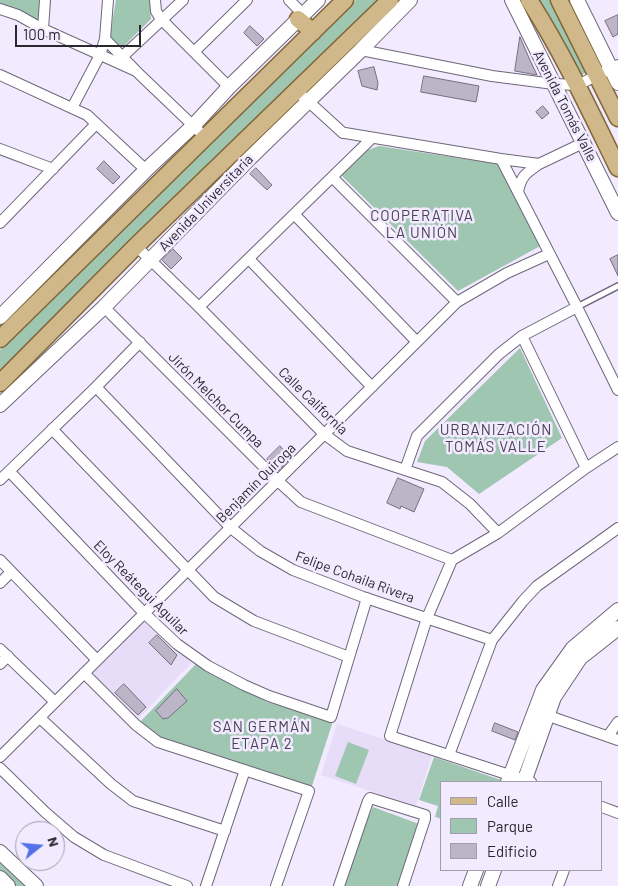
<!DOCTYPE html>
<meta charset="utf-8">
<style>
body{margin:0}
#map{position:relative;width:618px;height:886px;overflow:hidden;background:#f2eaff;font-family:Barlow,sans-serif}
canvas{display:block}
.legend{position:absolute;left:440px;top:781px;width:162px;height:90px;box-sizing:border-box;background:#f2eaff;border:1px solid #a29cac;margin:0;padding:6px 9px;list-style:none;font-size:15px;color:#2a272f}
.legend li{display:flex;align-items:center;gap:10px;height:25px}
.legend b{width:25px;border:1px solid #a29cac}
.north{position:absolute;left:15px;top:821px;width:50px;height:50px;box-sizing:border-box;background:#f2eaff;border:1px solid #a29cac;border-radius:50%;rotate:73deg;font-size:14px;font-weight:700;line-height:20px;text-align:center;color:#2a272f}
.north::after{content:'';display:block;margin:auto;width:18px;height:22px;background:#5472e7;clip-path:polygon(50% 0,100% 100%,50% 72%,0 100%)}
.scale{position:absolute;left:15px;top:25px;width:126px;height:22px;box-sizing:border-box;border:2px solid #2a272f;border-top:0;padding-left:6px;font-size:15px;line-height:18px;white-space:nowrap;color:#2a272f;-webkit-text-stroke:4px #f2eaff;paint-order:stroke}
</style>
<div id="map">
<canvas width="618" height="886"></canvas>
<ul class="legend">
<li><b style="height:6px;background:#d0b88a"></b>Calle</li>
<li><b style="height:14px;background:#9fc6b1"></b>Parque</li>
<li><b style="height:14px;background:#bcb5c8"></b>Edificio</li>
</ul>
<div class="north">N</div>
<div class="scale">100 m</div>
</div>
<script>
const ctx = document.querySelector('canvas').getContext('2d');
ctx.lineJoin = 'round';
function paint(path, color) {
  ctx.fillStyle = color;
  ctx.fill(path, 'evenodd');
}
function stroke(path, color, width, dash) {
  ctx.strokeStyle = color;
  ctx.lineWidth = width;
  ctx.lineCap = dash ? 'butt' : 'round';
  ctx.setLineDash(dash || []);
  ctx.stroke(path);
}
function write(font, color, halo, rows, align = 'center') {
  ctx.font = font + ' Barlow,sans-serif';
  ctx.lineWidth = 5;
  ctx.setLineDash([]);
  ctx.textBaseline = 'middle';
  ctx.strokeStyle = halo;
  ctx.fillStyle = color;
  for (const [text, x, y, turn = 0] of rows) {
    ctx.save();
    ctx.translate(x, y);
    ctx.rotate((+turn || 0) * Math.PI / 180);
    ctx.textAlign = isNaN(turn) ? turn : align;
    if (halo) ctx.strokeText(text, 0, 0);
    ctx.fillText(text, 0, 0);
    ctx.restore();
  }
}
paint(new Path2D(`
 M141 618 175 651 192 662 139 718 89 671Z
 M337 724 432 755 416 806 321 775Z`), '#e8ddf9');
paint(new Path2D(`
 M0 0H41L40 21 0 5Z
 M116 0H150L151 19 124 46 108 47Z
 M356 0H381L0 370V350Z
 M536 0H554L589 71 578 77Z
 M379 146 498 164 542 245 458 291 341 175 368 150Z
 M520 348 562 438 479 494 447 467 417 462 425 441Z
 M197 663 267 702 333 721 311 789 161 740 140 722Z
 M348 742 369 750 356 784 335 776Z
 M434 757 501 780V782H442V819L435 817 438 806 419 800Z
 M373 807 419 824 400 886H343L368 818Z
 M0 860 26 886H11L0 875Z`), '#9fc6b1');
const building = new Path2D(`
 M618 15V34L613 37 605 21Z
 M250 26 264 39 257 46 244 33Z
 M520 37 529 58 537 75 515 71Z
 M374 67 378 83 377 90 362 86 358 71Z
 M424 76 479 86 476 102 421 92Z
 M543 106 549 113 542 119 536 112Z
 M104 161 120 177 113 184 97 169Z
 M256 168 272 185 267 190 250 174Z
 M173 249 182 258 171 269 162 260Z
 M618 255V276L610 259Z
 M280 446 291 458 278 471 267 459Z
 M398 478 424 489 414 512 401 506 400 509 387 503Z
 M157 635 177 655 171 665 149 643Z
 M124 684 146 707 138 715 115 693Z
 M177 689 187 701 168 718 163 719 156 711Z
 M495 723 518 732 515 740 492 731Z`);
paint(building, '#bcb5c8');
stroke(building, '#756e80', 1);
const lane = new Path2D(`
 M577 307 618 286`);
const street = new Path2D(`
 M155 0 156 11 160 18 229 87
 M289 0 303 14
 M0 9 18 15 43 29 136 71
 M43 29 45 0
 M105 39 136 71 205 137
 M361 50 492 76 554 84 578 85 618 65
 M194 52 247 0
 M122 57 183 0
 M0 75 87 115 146 170
 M297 91 343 133H345L501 159 539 164 583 143
 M72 108 100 55 105 39 108 0
 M0 149 53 169
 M501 159 577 307 618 390
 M332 177 457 302
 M518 192C521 176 526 173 539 164
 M294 214 417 342
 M0 223 96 124
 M136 246 199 307 324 434 347 451 442 482 470 504 498 533
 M249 259 372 387
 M104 307 278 481 301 502 452 560
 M199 307 372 138
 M522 336 586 468
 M96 387 231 528 260 551 293 570 363 597 492 640
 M52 429 214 597 254 621 349 657
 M405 470 417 436 499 354 522 336 577 307
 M9 471 144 613 177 644 208 666 244 685 269 696 331 717 367 598
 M0 480 96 387 140 342
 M0 560 97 660
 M0 583 11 572
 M0 649 55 702
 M0 664 8 656
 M84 673 136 725 158 742 309 791 276 886
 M546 715 618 740
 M40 718 111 784 133 801 225 831
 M608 736 618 722
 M449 755 492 640 523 601 537 586 618 528
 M0 757 457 302 507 273 549 254
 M0 768 45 812 74 837 104 855 187 886
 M531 782 390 736 427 618 452 560 498 533 586 468 618 447
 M602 807 618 813
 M206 886 245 770
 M339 886 368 801 370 798 425 815V819L403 886
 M558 886 564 870`);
const secondary = new Path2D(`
 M512 0 618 213
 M577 0 618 83
 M0 317 146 170 194 125 229 87 318 0
 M0 405 104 307 250 158 361 50 410 0
 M508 782 543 690 573 648 618 610
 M524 782 554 697 580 658 618 628
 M0 852 36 886
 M0 878 8 886
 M470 886 476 870
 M488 886 494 870`);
const primary = new Path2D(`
 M529 0C563 53 590 111 618 168
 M559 0 618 118
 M298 19 313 32
 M0 339 345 0
 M0 383 136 246 390 0`);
stroke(lane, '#6e6779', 8);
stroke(street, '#6e6779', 12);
stroke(secondary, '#6e6779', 16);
stroke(primary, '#816637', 19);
stroke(lane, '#fff', 5);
stroke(street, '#fff', 10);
stroke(secondary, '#fff', 14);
stroke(primary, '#d0b88a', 16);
write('14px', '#2a272f', '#f2eaff', [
 ["Avenida Tomás Valle",565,106,63],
 ["Avenida Universitaria",206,203,-46],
 ["Jirón Melchor Cumpa",216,400,45],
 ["Calle California",313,401,44],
 ["Benjamín Quiroga",256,483,-45],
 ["Felipe Cohaila Rivera",355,577,20],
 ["Eloy Reátegui Aguilar",141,588,45]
]);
ctx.letterSpacing = '1px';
write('15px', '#494353', '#f2eaff', [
 ["COOPERATIVA",422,216],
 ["LA UNIÓN",422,233],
 ["URBANIZACIÓN",496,430],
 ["TOMÁS VALLE",496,447],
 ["SAN GERMÁN",262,727],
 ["ETAPA 2",262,744]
]);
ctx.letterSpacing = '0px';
</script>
